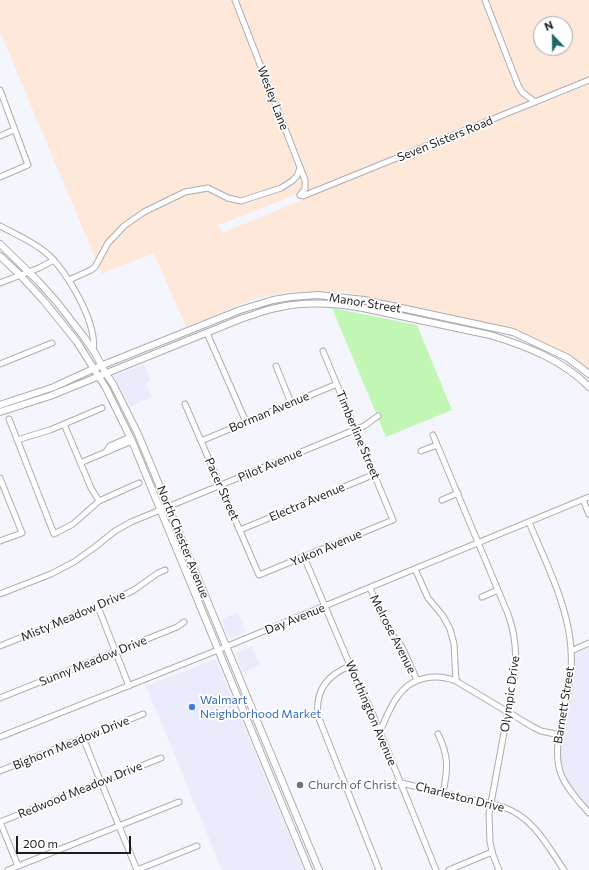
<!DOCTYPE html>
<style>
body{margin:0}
#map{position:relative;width:589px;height:870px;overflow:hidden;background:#f5f6fd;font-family:Commissioner,sans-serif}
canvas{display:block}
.north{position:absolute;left:533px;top:16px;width:40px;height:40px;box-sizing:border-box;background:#fff;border:1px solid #a5a5a6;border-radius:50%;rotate:338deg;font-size:11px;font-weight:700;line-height:16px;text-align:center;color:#1d1d20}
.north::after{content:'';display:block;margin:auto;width:14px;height:18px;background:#1c6968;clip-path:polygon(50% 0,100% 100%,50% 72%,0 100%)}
.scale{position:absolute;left:16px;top:836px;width:115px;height:18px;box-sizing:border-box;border:2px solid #1d1d20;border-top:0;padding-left:5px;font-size:12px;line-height:14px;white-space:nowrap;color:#1d1d20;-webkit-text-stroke:3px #fff;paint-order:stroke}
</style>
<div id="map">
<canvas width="589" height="870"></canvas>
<div class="north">N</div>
<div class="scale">200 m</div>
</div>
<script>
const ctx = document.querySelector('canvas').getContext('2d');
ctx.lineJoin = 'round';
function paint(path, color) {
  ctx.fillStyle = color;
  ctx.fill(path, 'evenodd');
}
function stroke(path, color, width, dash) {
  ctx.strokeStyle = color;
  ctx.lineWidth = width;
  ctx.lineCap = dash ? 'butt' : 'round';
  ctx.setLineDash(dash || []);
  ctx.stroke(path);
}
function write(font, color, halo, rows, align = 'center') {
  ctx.font = font + ' Commissioner,sans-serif';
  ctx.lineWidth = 3.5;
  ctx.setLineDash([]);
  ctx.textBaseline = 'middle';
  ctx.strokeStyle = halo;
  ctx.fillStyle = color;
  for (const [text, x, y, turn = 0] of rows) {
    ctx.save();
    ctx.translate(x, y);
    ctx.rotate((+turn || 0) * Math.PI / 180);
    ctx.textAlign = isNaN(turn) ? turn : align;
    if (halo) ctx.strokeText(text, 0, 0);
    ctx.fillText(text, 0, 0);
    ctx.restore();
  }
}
paint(new Path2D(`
 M144 364 151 381 146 383 152 397 130 407 114 376Z
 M238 612 246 632 230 638 228 637 221 619Z
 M252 646 260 665 243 673 236 654 237 653Z
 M589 648V807L566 778 562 770 560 753 573 685 575 671 574 655 576 653Z
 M216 659 292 842 304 870H222L146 686Z`), '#ebecfb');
paint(new Path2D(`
 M0 0H589V371L575 359 510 330 432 318 354 294 339 292 305 291 291 292 262 297 249 301 186 327 154 253 102 274 0 32ZM541 24H565V48H541ZM503 113 504 117 222 233 219 225Z`), '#fde8da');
paint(new Path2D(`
 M332 308 417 325 452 410 386 437Z`), '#c1f6b5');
const minor = new Path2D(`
 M235 0 305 180V189L300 195
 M485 0 518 85 522 92 535 102
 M0 90 28 165 0 177
 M0 136 14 130
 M300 195 303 196 589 80
 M0 226C15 234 32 241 45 252 66 268 98 324 93 351
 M69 280 91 270 95 267 108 243 124 226 144 212 185 192 208 188 228 198 241 201 281 188 292 181 297 176 300 168
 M0 283 39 268 54 260
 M207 333 246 422
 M0 364 52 343
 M276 366 291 403
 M185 404 259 575 393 520 323 351
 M9 419 54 534 73 524 99 501 139 483
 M64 424 91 488 99 501
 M433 435 508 614C515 633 517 652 515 673L489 814 490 842 493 855 499 870
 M130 437 110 446 106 452 132 441
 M17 440 50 430 102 408
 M201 441 337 384
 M421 451 437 445
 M80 463 106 452
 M0 478 22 533 0 541
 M442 500 458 493
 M583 500 589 514
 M529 522C544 559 565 599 570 639 572 655 572 671 569 687 565 713 551 749 561 774 566 788 579 801 589 813
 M240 530 375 474
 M304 557 355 677 371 710 436 870
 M415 569 428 598 443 616 450 629 454 644 456 681
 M370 588 384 621 391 633 402 647 417 680
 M0 594 51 574 74 562 95 547 115 531 131 522 364 426 378 416
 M482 597 498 590
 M98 607 129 686
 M0 646 112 601 134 590 158 573 165 570
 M571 651 589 643
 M350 666C327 675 315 691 318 716L379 870
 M0 698 177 627 184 622
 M380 732C385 720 390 706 398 696 411 677 435 673 456 681L533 727 541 731 560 735
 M438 734C449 756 448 769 443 793
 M0 737 218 650 589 497
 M83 738 137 870
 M0 771 143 714
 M401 783 503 807C533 817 547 845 564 870
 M0 822 161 758
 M0 822 18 866
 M8 870 179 802
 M137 870 197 846
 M449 870 492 852`);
const major = new Path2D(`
 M0 244 37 280 56 301 84 337 95 353 106 374 113 384 138 434 319 870
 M0 256 20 275 44 301 77 342 106 388 132 441 309 870
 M0 405 54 387 93 369 240 310 273 300 291 297 318 295 364 300 513 332 568 358 589 374
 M0 412 50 396 243 318C254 315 265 310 276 308 304 301 334 303 363 308L490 335C526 346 563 360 589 387`);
stroke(minor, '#acacb3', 7);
stroke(major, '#acacb3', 8);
stroke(minor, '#fff', 5);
stroke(major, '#fff', 6);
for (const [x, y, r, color] of [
 [192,707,4,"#3f7fe0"],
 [300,785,4,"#6b7280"]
]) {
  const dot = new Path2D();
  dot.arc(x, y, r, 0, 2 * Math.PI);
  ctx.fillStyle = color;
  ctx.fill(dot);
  stroke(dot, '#fff', 1.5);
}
write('12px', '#1d1d20', '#fff', [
 ["Wesley Lane",273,98,69],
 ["Seven Sisters Road",445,139,-22],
 ["Manor Street",365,303,9],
 ["Borman Avenue",269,412,-23],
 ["Timberline Street",358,435,67],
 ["Pilot Avenue",270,465,-23],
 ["Pacer Street",222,489,66],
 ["Electra Avenue",307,502,-23],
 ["North Chester Avenue",183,542,68],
 ["Yukon Avenue",326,548,-23],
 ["Misty Meadow Drive",73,616,-23],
 ["Day Avenue",295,619,-22],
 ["Melrose Avenue",393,634,63],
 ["Sunny Meadow Drive",93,661,-22],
 ["Olympic Drive",510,694,-82],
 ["Barnett Street",564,705,-81],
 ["Worthington Avenue",371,713,67],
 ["Bighorn Meadow Drive",71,743,-22],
 ["Redwood Meadow Drive",80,790,-22],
 ["Charleston Drive",460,797,14]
]);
write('12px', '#366cbe', '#fff', [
 ["Walmart",200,700],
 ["Neighborhood Market",200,714]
], 'left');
write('12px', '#5b616d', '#fff', [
 ["Church of Christ",308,785]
], 'left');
</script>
